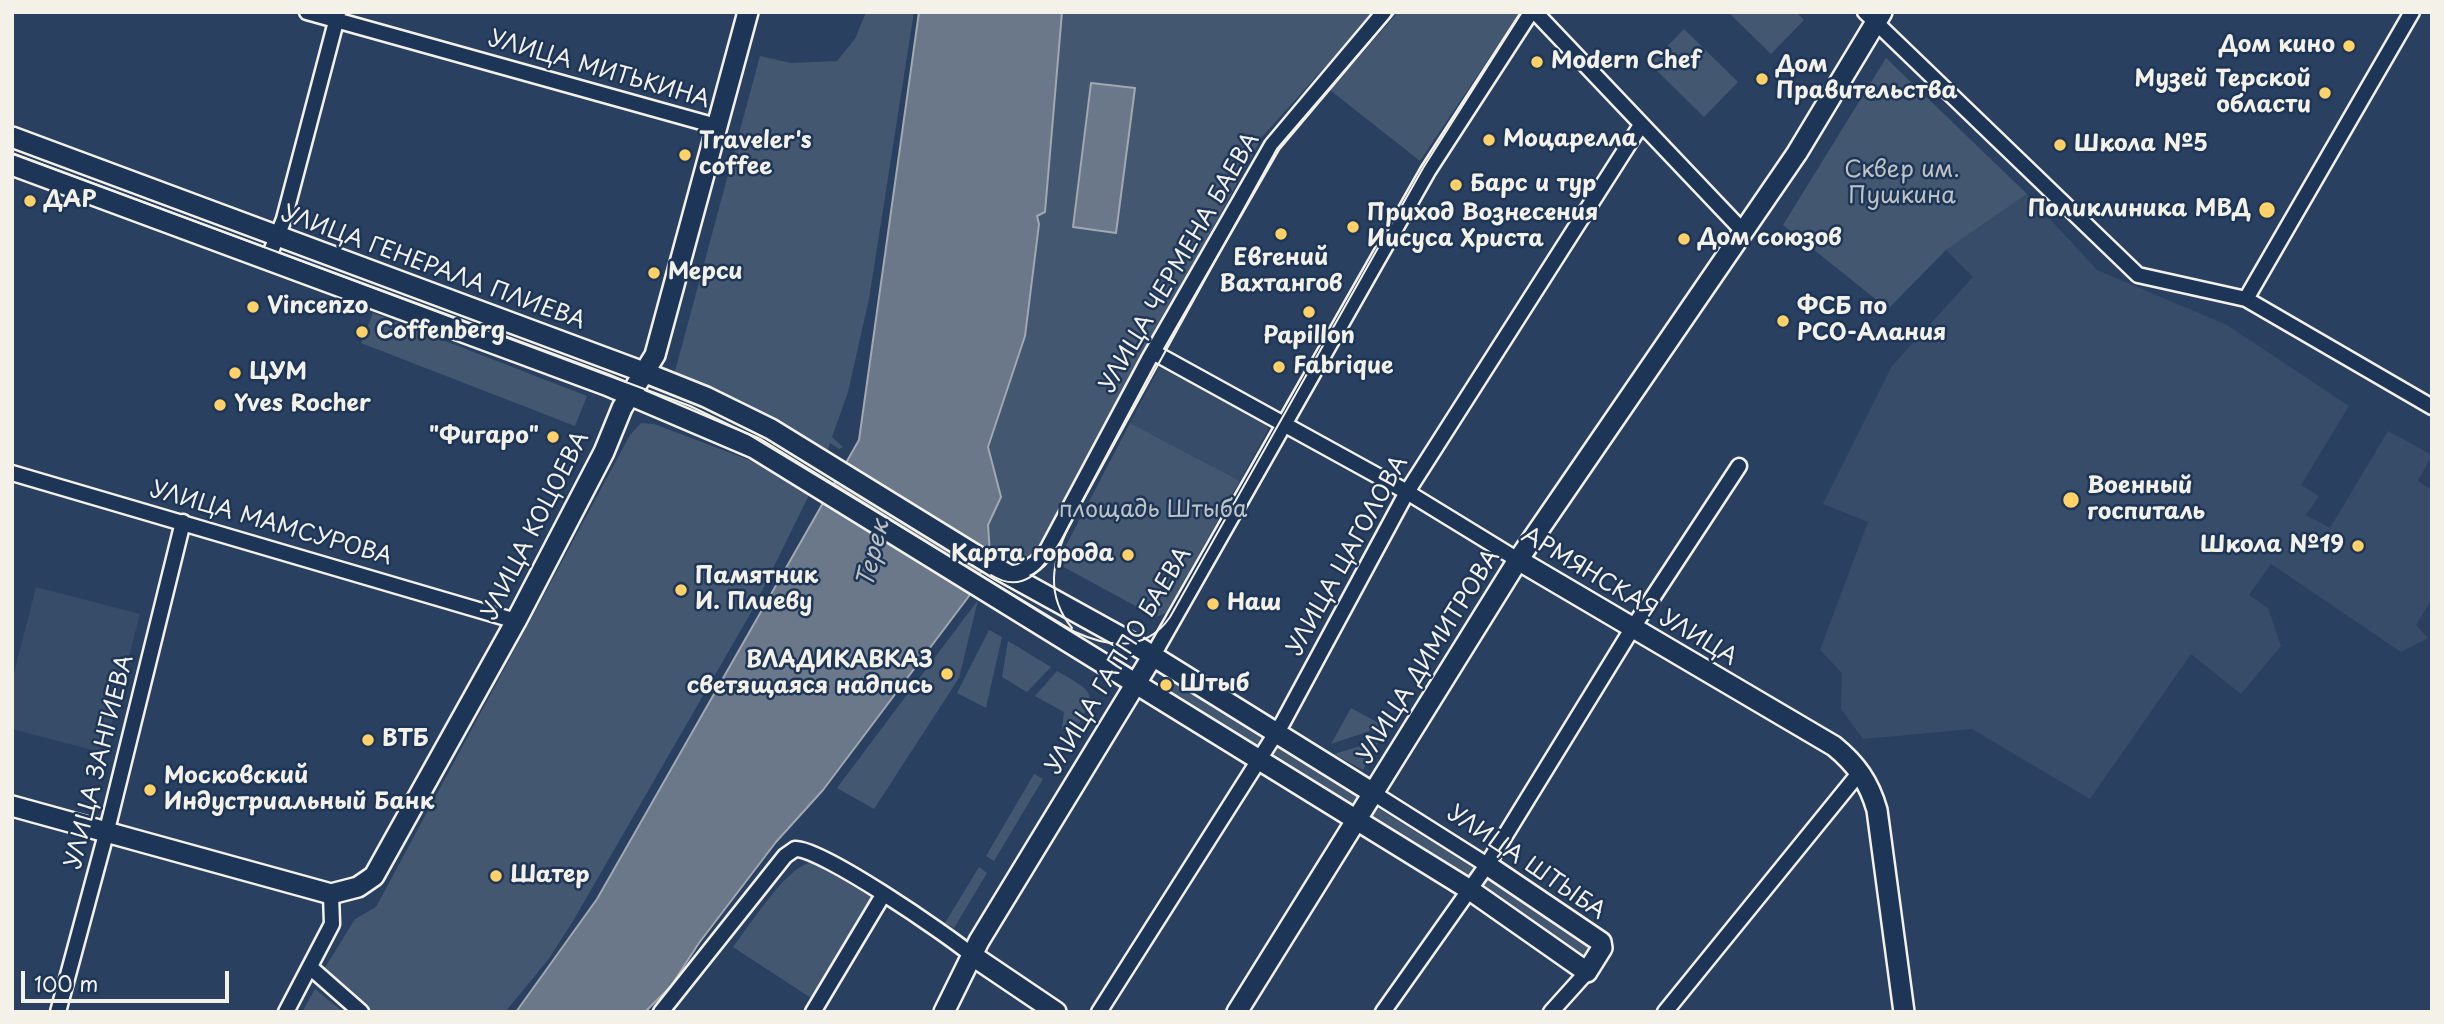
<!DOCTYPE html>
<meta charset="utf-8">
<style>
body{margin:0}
#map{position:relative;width:2444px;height:1024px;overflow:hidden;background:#2a4060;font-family:"Playpen Sans",sans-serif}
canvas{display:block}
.frame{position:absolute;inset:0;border:14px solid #f4f1e8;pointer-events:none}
.scale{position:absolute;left:21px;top:971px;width:208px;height:32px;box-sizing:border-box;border:4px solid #f4f1e8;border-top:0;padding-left:9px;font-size:21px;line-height:24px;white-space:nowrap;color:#f4f1e8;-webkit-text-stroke:5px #1d3557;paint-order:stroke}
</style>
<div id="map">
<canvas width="2444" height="1024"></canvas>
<div class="frame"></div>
<div class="scale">100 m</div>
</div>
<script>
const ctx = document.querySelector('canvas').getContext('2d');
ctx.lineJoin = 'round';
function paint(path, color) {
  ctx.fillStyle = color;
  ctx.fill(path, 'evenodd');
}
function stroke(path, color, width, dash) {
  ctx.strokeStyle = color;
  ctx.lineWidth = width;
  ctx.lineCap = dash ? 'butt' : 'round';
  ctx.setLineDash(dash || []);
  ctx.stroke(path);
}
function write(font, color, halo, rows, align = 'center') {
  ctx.font = font + ' "Playpen Sans",sans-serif';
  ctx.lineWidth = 5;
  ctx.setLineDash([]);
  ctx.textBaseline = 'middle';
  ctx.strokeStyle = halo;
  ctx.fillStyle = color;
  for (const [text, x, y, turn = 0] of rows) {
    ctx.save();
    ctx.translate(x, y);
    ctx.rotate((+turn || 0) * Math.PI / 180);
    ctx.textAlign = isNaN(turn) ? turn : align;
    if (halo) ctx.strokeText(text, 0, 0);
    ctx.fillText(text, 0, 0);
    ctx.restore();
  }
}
paint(new Path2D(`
 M2027 194 2097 270 2227 325 2349 406 2301 485 2319 496 2306 515 2330 528 2388 431 2432 455 2418 481 2432 490V599L2416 625 2428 638 2401 652 2271 564 2249 595 2268 608 2281 646 2241 694 2191 654 2090 799 1972 729 1863 739 1841 709 1842 673 1820 650 1868 522 1823 504 1892 366 1973 277 1946 250Z
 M1169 365 1264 419 1268 429 1240 481 1130 423 1159 368Z
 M36 587 140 614 104 753 12 729V681Z`), '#374c69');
paint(new Path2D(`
 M866 12H914L869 299 848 392 832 437 843 447 839 449 830 443 826 456 674 375 760 56 791 63 837 61 855 39Z
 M1062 12H1374L1262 137 1044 540 1032 557 1014 568 990 554 988 525 1001 497 988 447 1025 336 1039 221 1037 215 1045 212Z
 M1398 12H1520L1420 161 1330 90Z
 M1728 12H1796L1804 20 1771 54Z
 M1684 29 1738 82 1704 117 1650 64Z
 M1886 58 2027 194 1946 250 1888 309 1783 225Z
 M373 313 587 396 575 426 361 343Z
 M641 423 654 424 749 460 811 491 753 609 573 921 548 960 505 1012H370L323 971 355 919 376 907 630 435Z
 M1130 423 1240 481 1166 613 1156 617 1060 565 1062 553Z
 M978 600 959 678 874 809 837 788Z
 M989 630 1002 637 986 708 957 693Z
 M1008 641 1051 667 1027 692 1002 677Z
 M1057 671C1094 693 1099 691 1075 730L1062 729 1064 712 1035 696Z
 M1169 678 1266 741 1260 751 1162 689Z
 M1351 708 1384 726 1331 744Z
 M1380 740 1363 770 1334 754Z
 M1279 746 1364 801 1358 812 1271 759Z
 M1034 774 1043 779 994 861 986 856Z
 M1376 807 1477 870 1471 881 1369 817Z
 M809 863 824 865 876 897 814 1000 733 947C749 927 785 869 809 863Z
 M979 867 987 873 954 928 945 923Z
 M1485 876 1596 953 1590 962 1478 886Z
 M315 989 343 1012H302Z`), '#445771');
const water = new Path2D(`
 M919 12H1062L1045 212 1037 216 1039 224 1025 336 988 447 1001 497 988 525 990 554 969 596 823 790 776 842 699 943 671 986 645 1012H516L597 899 859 440Z
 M1091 83 1135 88 1116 233 1073 227Z`);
paint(water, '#6a788a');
stroke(water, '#a1a8b0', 2);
const street = new Path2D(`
 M307 12 716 126
 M1535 12 1742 230
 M1865 12 2138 275 2246 299 2432 407
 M268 259 284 219 338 14
 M2246 299 2412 12
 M1153 352 1407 492 1518 560
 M12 473 516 621
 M1007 574C1025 572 1036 565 1047 550L1149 359 1272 145 1384 12
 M1152 657 1428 171 1531 12
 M1373 793 1487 865
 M311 968 361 1012
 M58 1012 106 834 183 522
 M286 1012 332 924 331 894
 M661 1012 785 856 795 849C820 847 948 935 973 956
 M813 1012 883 895
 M1099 1012 1283 722 1407 492 1641 125
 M1383 1012 1487 865 1632 629 1739 466
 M1551 1012 1587 972
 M1665 1012 1860 772`);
const secondary = new Path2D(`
 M12 137 646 373 706 397 771 429 1000 570 1132 643 1373 793
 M12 165 606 385 754 448 1470 890 1587 972 1602 948 1601 942 1487 865
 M1518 560 1834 746C1856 764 1869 782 1877 810L1904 1012
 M12 806 331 894 358 887 374 876 516 621 604 452 622 408 655 355 748 12
 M973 956 1056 1012
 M944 1012 979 941 1152 657
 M1237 1012 1518 560 1797 153 1882 12`);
stroke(street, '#f4f1e8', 19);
stroke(secondary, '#f4f1e8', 24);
stroke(street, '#1d3557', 14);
stroke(secondary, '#1d3557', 19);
stroke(new Path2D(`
 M12 153 690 406 748 434 1075 632C1110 648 1146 652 1170 617L1423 168 1522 12
 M991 575C1026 597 1044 565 1062 540
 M1072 628C1045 595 1052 561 1069 526L1277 149 1395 12`), '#f4f1e8', 2);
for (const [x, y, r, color] of [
 [2349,46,7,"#ffd166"],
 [1537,62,7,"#ffd166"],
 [1762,79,7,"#ffd166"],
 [2325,93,7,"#ffd166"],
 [1489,140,7,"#ffd166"],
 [2060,145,7,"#ffd166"],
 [685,155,7,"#ffd166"],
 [1456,185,7,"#ffd166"],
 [30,201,7,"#ffd166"],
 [2267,210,9,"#ffd166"],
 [1353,227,7,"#ffd166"],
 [1281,234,7,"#ffd166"],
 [1684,239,7,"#ffd166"],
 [654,273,7,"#ffd166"],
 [253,307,7,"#ffd166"],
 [1309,312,7,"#ffd166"],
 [1783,321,7,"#ffd166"],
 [362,332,7,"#ffd166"],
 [1279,367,7,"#ffd166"],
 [235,373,7,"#ffd166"],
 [220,405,7,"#ffd166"],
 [553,437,7,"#ffd166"],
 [2071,500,9,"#ffd166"],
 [2358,546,7,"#ffd166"],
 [1128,555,7,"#ffd166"],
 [681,590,7,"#ffd166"],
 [1213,604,7,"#ffd166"],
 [947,674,7,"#ffd166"],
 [1166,685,7,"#ffd166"],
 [368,740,7,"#ffd166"],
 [150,790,7,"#ffd166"],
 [496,876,7,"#ffd166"]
]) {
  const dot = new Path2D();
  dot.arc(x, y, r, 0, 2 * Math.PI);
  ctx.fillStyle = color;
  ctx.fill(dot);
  stroke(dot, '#1d3557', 2.5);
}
write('bold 23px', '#f4f1e8', '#1d3557', [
 ["Дом кино",2335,46,"right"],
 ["Modern Chef",1551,62],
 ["Дом",1776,66],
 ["Правительства",1776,92],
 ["Музей Терской",2311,80,"right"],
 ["области",2311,106,"right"],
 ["Моцарелла",1503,140],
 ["Traveler's",699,142],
 ["coffee",699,168],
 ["Школа №5",2074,145],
 ["Барс и тур",1470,185],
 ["ДАР",44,201],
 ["Поликлиника МВД",2251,210,"right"],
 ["Приход Вознесения",1367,214],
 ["Иисуса Христа",1367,240],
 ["Дом союзов",1698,239],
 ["Евгений",1281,259,"center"],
 ["Вахтангов",1281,285,"center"],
 ["Мерси",668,273],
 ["Vincenzo",267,307],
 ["ФСБ по",1797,308],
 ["РСО-Алания",1797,334],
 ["Coffenberg",376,332],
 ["Papillon",1309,337,"center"],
 ["Fabrique",1293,367],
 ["ЦУМ",249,373],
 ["Yves Rocher",234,405],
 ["\"Фигаро\"",539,437,"right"],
 ["Военный",2087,487],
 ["госпиталь",2087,513],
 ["Школа №19",2344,546,"right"],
 ["Карта города",1114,555,"right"],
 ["Памятник",695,577],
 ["И. Плиеву",695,603],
 ["Наш",1227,604],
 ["ВЛАДИКАВКАЗ",933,661,"right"],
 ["светящаяся надпись",933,687,"right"],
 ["Штыб",1180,685],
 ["ВТБ",382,740],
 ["Московский",164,777],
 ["Индустриальный Банк",164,803],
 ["Шатер",510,876]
], 'left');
write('23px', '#f4f1e8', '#1d3557', [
 ["УЛИЦА МИТЬКИНА",599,70,16],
 ["УЛИЦА ЧЕРМЕНА БАЕВА",1180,263,-60],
 ["УЛИЦА ГЕНЕРАЛА ПЛИЕВА",433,268,20],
 ["УЛИЦА МАМСУРОВА",271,524,16],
 ["УЛИЦА КОЦОЕВА",536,526,-63],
 ["УЛИЦА ЦАГОЛОВА",1348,556,-61],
 ["АРМЯНСКАЯ УЛИЦА",1629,597,31],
 ["УЛИЦА ДИМИТРОВА",1429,657,-58],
 ["УЛИЦА ГАППО БАЕВА",1119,661,-59],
 ["УЛИЦА ЗАНГИЕВА",100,762,-76],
 ["УЛИЦА ШТЫБА",1526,863,34]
]);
write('23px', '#bfc3c4', '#1d3557', [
 ["Сквер им.",1902,171],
 ["Пушкина",1902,197],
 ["площадь Штыба",1153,511]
]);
write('italic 24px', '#bdc1c2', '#1d3557', [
 ["Терек",874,554,-76]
]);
</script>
